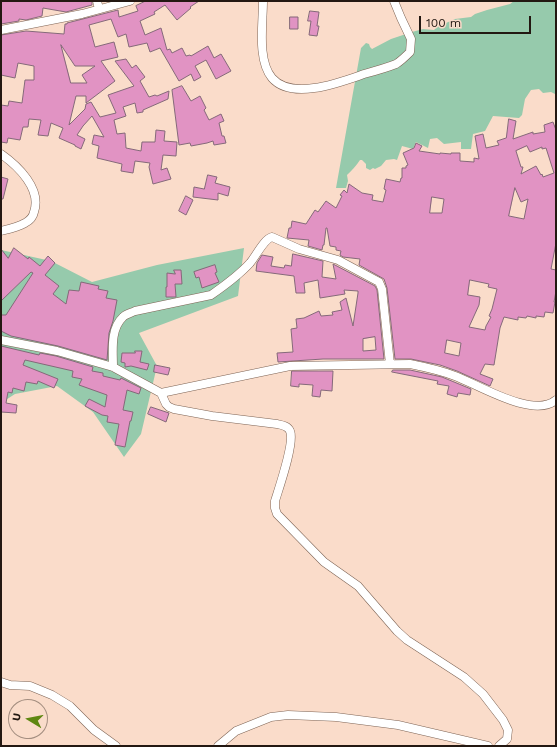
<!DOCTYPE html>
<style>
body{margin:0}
#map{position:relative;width:557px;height:747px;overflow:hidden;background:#fadcca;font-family:"Work Sans",sans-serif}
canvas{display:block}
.frame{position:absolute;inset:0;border:2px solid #231812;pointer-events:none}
.north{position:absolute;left:8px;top:699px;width:40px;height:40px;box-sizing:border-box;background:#fadcca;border:1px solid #a48e80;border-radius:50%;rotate:280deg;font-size:11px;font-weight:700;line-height:16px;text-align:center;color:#231812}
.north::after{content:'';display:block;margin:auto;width:14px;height:18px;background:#5f8711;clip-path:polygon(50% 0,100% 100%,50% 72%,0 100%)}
.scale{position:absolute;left:419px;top:16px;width:112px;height:18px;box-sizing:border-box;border:2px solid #231812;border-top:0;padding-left:5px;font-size:12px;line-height:14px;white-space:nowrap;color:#231812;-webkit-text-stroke:3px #fadcca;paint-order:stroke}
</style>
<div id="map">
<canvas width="557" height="747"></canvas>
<div class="frame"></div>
<div class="north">U</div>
<div class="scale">100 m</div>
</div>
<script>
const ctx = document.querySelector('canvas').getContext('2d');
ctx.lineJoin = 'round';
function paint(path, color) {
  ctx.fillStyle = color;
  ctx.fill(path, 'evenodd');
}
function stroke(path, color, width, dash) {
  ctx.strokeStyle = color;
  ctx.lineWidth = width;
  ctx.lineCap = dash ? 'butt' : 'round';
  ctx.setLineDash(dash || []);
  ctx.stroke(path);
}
paint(new Path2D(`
 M514 1H556V97L555 94 551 92 543 93 539 89 531 90 525 99 522 115 519 118 493 116 485 131 473 134 471 149H461V142L444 144 437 138 430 139 428 148 416 142 413 149 402 146 397 160 394 159 386 160 381 166 375 169 373 168 370 170 366 168V164L362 160H360C356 166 352 170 347 175L348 181 346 188H336L361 48 366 43 369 44 370 47 372 49 391 39 412 32 423 29 434 30 437 27 455 19 471 17 475 14 487 10 510 4Z
 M244 248 238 296 139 333 157 366 141 434 124 457 93 412 57 386 15 394 1 403V250L51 261 92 282 157 265Z`), '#96caac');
const building = new Path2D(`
 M1 1H92V5L66 12 43 8 42 16 26 20 19 19V21L1 24Z
 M146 1H199L190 7 191 8 177 20 165 5 154 12 155 14 140 21 145 35 161 28 167 50 170 49 172 53 182 48 186 56 190 55 191 56 208 46 214 58 221 54 231 71 216 79 206 60 195 66 201 77 194 81 191 74 179 81 160 48 150 52 147 43 129 47 126 34 118 37 111 19 89 25 95 47 114 42 118 57 101 61 115 81 86 103V96H76L69 125 85 109 86 104 91 102 100 117 116 113 108 95 134 86 115 61 126 59 132 68 136 65 145 77 140 81 149 97 155 95 157 96 169 91 168 99 143 110V112L137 113 135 103 123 107 126 116 114 120 117 134 125 133 126 148 141 151 142 142H155L156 130 165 131 164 141 177 142 176 156 163 155 161 170 167 168 171 179 153 184 149 167 150 163 135 161 133 173 121 171 122 164 97 158 99 146 92 144 94 135 104 137 92 116 83 126 77 135 85 139 81 149 75 146V145L59 138 63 128 51 123 48 136 38 135 41 120 29 119 28 127H23L20 140 8 138 7 143 1 142V105L8 106 9 101 22 103 25 80H34V66L18 63 15 78 1 75V35L26 31 64 34 65 24H67V23L118 10 119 17 138 11 136 6ZM61 45 75 66H95L82 75 87 83H71Z
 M310 11 319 12 317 26H319L317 36 309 35 311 21H308Z
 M290 17H298V29H290Z
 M182 86 191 101 200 96 206 108 204 110 209 120 221 114 224 121 219 123 222 136H224L226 143 214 145 213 141 207 143 191 146 190 143 179 145 172 90Z
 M509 119 516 121 513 139 533 132V134L545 132 544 125 553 122 556 130V243L551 269 556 270V291L554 302H555L553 313 545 312 544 317 536 316V318L527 316 526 318 518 317V320L504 317 500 328 494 365 485 364 480 374 493 379 490 386 457 371 440 365 411 359H395L387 288 384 279 359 265 360 259 343 257 340 255 341 251 336 250V247L330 246 327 228H326L324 245H323L322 250 308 246 309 240 287 238 289 228H291L292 221 306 224 315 210 318 212 326 201 336 208 342 196 340 195 344 190 347 193 349 184 362 193 373 195 372 200 383 202 386 190 384 189 386 179 400 182 401 178H402V168H406V166L408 165 403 153 414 148 416 143 422 146 419 151 440 154V153L451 154V153H460V161L474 162V158L479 159 475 136 483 134 486 148 499 145 497 141 506 138ZM527 146 530 152 542 147V149L546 148 554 173 543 177 542 174 541 175 536 166 521 174 523 167H521L516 151ZM515 188 521 202 528 199 524 219 509 216ZM432 197 444 199 442 213H430ZM470 280 489 284 488 287 497 289 492 309 489 316 491 317 486 326 485 330 469 327 479 305 480 297 468 295ZM447 340 461 343 459 356 445 353Z
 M208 175 217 177 215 183 230 187 228 196 218 193V200L193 197 194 187 204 189Z
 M1 177 8 179 3 199H1Z
 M186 196 193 200 186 215 179 211Z
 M14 248 28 259 29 257 40 266 48 256 55 263 45 275 59 286 53 294 66 304 69 290 79 291 81 282 99 286 98 289 108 291 106 298 117 300 113 321 109 333 107 360 58 346 11 336 1 331V315H6L33 273 31 272 1 301V249L8 258Z
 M293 254 323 261 322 277 336 279 333 264 375 286 377 290 384 359H323L278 362 277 353 293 352 291 329 297 328 296 319 304 318 319 311 321 316 333 315 332 312 342 310 340 302 346 298 353 326 358 293V291L344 290 345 294 320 298 318 280 304 283 305 293H296L294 276 256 271 257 263 262 255 273 257 271 266 284 268 285 265 291 266ZM375 337 376 350 363 351V339Z
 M215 265 217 272 215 273 219 282 202 288 199 277 196 278 194 272Z
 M174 270H181L182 284H175L176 297H166V287H167V273L175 274Z
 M1 346 39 355 40 353 56 356 93 367 92 371 103 373V376L120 380 121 378 141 388 139 394 127 390 123 410 133 412 131 421H130L125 447 115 445 119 424 107 422 108 416 102 415 85 406 89 399 105 407 107 395 79 385 82 379 72 377 73 371 25 360 23 365 58 379 54 388 38 381 37 384 26 382 24 391 13 388 12 393 8 392 6 403 17 405 16 413 1 412Z
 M135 351H142L140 362 149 364 147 370 131 366 125 367V363L121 362 122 353H135Z
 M155 365 170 368 168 375 154 372Z
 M393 370H410L442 377 471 389 470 395 458 393 457 397 447 394 449 386 437 384 438 381 392 372Z
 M292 371H333L332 391 321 390 320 397 312 396 313 385 299 384V387L291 386Z
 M151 407 169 413 166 422 148 414Z`);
paint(building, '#e193c3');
stroke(building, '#846979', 1);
const minor = new Path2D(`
 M97 1 99 9
 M263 1C263 24 257 60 272 78 292 101 341 82 364 74 375 71 386 68 396 64 401 61 406 56 410 52L411 39 401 18 394 1
 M1 30 82 14 130 1
 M1 154C18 166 42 189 34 212 33 217 29 221 25 223 18 227 9 229 1 231
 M1 340 57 351 113 367 161 393 166 404 169 407 174 409 212 416 277 424C282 425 288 426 290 431 295 442 279 488 275 501V508L277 514 324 562 358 586 397 631 407 640 464 677 483 694 503 720 508 730 507 739 499 746
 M113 367C113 351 110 329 123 317 126 314 131 313 135 311L211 295C224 286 239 275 250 263 256 256 264 239 272 237L299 249 338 260 379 282 382 289 390 364
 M161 393 290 366 410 364C425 367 440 370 455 376 479 385 533 419 556 400
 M1 682 10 685 30 686 52 695 70 706 94 730 116 746
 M218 746 236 731 271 717 288 715 336 717 398 725 488 746`);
stroke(minor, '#7e6455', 9);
stroke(minor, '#fff', 8);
</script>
